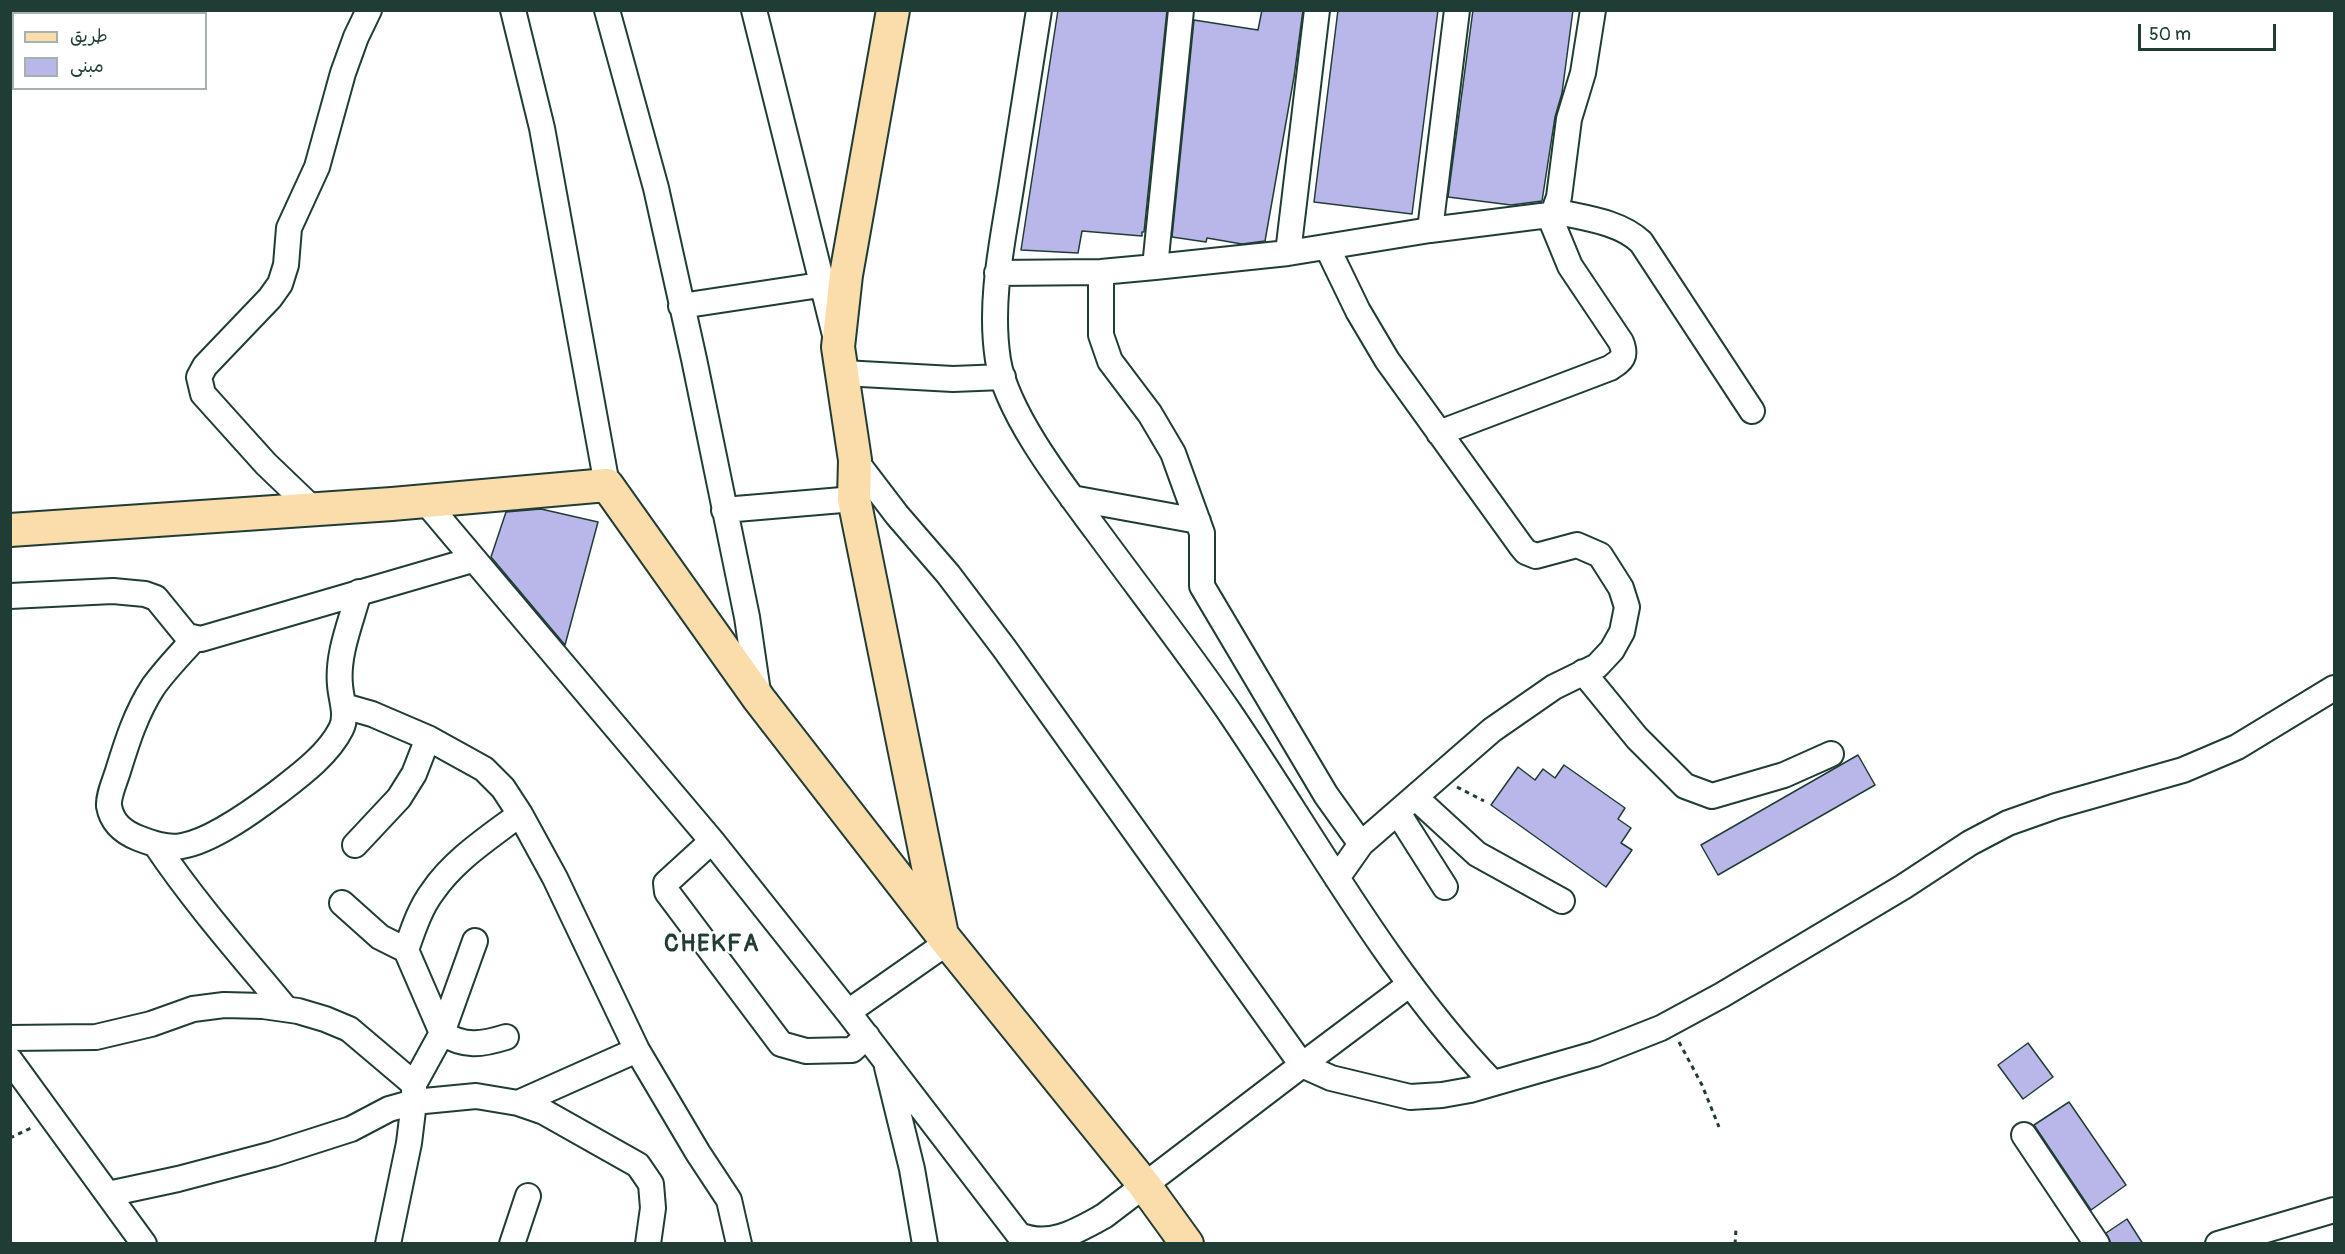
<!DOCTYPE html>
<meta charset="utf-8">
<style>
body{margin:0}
#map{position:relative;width:2345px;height:1254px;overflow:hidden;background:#fff;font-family:Pangolin,"Playpen Sans Arabic",sans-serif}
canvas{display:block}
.frame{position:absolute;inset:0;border:12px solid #1f3d34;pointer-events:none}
.legend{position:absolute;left:12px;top:12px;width:195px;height:78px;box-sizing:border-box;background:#fff;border:2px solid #a5b1ae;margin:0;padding:8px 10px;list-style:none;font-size:18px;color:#1f3d34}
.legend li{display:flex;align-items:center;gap:12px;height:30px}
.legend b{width:30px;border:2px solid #a5b1ae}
.scale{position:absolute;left:2138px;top:24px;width:138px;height:27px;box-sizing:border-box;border:3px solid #1f3d34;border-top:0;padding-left:8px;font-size:18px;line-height:21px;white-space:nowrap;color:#1f3d34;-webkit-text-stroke:4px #fff;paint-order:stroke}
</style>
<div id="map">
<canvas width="2345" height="1254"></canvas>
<div class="frame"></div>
<ul class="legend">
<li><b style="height:8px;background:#faddab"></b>طريق</li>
<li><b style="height:16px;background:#b9b7e9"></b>مبنى</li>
</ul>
<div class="scale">50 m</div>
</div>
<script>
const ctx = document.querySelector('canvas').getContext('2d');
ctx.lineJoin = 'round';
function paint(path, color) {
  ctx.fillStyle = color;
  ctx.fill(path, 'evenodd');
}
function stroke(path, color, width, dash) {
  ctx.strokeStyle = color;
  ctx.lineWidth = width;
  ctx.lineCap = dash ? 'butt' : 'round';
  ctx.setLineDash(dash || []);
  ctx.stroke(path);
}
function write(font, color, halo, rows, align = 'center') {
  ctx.font = font + ' Pangolin,sans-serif';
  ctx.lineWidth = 5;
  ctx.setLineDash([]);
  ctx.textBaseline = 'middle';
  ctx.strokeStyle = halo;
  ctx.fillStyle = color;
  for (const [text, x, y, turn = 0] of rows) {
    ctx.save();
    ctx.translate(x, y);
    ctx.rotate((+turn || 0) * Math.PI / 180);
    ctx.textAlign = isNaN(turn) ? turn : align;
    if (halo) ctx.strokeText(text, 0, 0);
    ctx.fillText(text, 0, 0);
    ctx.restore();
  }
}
const building = new Path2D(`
 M1058 10H1167L1144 232H1142V236L1082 231 1078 253 1021 250Z
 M1262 10H1303L1294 77 1265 241 1242 244 1207 238 1206 242 1172 237 1194 20 1258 30Z
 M1338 10H1438L1412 214 1314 202Z
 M1473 10H1573L1562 93 1555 117 1542 201 1511 205 1448 197Z
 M541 509 598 522 565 645 491 557 506 512Z
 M1858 755 1875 785 1718 875 1701 845Z
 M1564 765 1625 808 1618 819 1631 828 1621 843 1632 850 1606 887 1491 805 1518 767 1535 780 1543 769 1555 778Z
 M2028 1043 2053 1077 2023 1099 1998 1065Z
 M2069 1102 2126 1185 2091 1210 2034 1125Z
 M2127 1219 2143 1244H2111L2106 1233Z`);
paint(building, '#b9b7e9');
stroke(building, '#1f3d34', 1.5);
const minor = new Path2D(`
 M513 10 542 128 607 485
 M607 10 656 188 694 359 747 617 759 699
 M754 10 836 339
 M1039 10C1030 70 1020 129 1011 188 1002 245 989 302 998 360 1007 414 1064 487 1096 530 1140 590 1186 649 1228 710 1314 836 1387 973 1493 1083
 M1554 211C1583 218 1619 221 1641 242L1752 411
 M1430 230 1457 10
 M1327 247 1358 311 1387 360 1521 546 1526 552 1536 556 1577 545 1600 555 1621 588 1627 607 1622 632 1612 650 1597 666 1554 687 1492 730 1361 844
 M1288 253 1317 10
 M1155 267 1181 10
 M1101 272V335L1110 361 1150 414 1173 453 1202 533V586L1326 795 1361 844 1337 878
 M997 273 1101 272 1155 267 1288 253 1430 230 1549 215 1554 211 1559 197 1569 119 1583 73 1593 10
 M681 306 820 285
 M843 373 953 379 1003 377
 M1439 433 1610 368C1622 360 1627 357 1621 342L1570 266 1549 215
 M855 460 897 515 948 574 1004 648 1302 1065 1410 984
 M1072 498 1198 521
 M424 500 712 841 848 1012
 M313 509 266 464 203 394 199 377 205 366 270 298 280 284 286 265 289 228 317 167 343 73 356 37 369 10
 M724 510 854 499
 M10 596 113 591 145 594 156 598 187 636 201 639 472 560
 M194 639C180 655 165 670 153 687 136 713 127 742 118 771 115 781 108 796 109 806 112 823 123 832 138 838 151 843 167 849 182 846 212 841 253 811 277 793 299 776 328 755 341 729 348 715 341 700 340 685 337 654 351 622 359 592
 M1583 672 1637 738 1685 786 1712 796 1784 775 1831 754
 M344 706 372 714 428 738 484 769 503 788 520 814C490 837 455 859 433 891 420 908 413 930 406 950L442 1033 414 1084V1102L409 1143 388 1244
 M1416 798 1477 854 1562 901
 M1398 813 1445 887
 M520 814 555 878 637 1050 698 1153 729 1200 739 1244
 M712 841 666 883 667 892 781 1044 806 1051 852 1050 867 1036
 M156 845C195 903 242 956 286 1009
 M355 845 399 798 414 774 428 738
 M342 903 380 937 406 950
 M475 941 442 1033C464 1047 481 1045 506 1037
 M948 942 848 1012 1019 1235C1050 1248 1077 1231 1104 1216L1302 1065 1331 1078 1410 1097 1442 1095 1470 1090 1595 1054 1661 1028 1722 995 1903 887 1970 843 2008 823 2056 806 2183 770 2237 747 2334 688
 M10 1038 96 1037 151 1024 193 1009 224 1005 263 1006 298 1011 325 1019 349 1029 414 1084
 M10 1060 144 1244
 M887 1067 912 1169 925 1244
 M518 1103 637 1050
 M2024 1135 2097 1244
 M108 1194 178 1179 273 1154 351 1129 389 1109 414 1102 476 1096 518 1103 544 1112 638 1165 651 1184 653 1208 648 1244
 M512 1244 528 1196
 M2218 1244 2334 1210`);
const major = new Path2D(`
 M893 10 846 275 838 347 855 460 854 499 942 935 1145 1186 1187 1244
 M10 530 392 504 607 485 759 699 939 931`);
stroke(minor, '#1f3d34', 28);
stroke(major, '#1f3d34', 36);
stroke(new Path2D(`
 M1457 787 1484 801
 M1679 1042 1702 1085 1719 1127
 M10 1138 33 1127
 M1735 1244 1736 1229`), '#1f3d34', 3, [4.5, 4.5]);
stroke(minor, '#fff', 24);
stroke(major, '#faddab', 32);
ctx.letterSpacing = '1.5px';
write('bold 24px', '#1f3d34', '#fff', [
 ["CHEKFA",712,945]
]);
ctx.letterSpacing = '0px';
</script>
